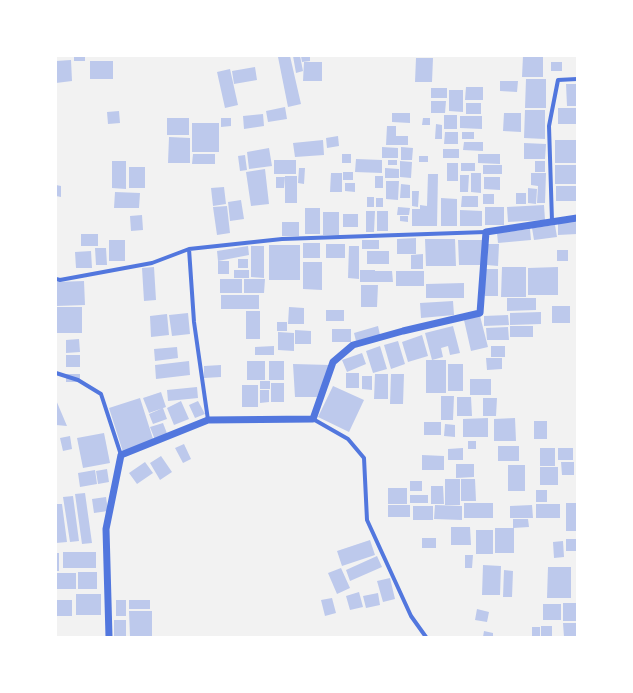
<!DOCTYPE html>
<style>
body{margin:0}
#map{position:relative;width:633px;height:693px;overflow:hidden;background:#f2f2f2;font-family:"Titillium Web",sans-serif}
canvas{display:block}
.frame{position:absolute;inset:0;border:57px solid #fff;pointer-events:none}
</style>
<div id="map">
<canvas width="633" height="693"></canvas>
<div class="frame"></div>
</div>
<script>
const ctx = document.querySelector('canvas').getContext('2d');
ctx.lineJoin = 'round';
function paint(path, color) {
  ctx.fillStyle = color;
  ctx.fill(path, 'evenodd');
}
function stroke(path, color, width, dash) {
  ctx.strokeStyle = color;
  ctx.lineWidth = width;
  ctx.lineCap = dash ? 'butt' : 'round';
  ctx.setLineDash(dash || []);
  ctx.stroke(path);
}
paint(new Path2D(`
 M74 56H85V61H74Z
 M290 56 301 104 288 107 278 57Z
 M293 56H300L303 71 296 73Z
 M301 56H310V61L302 62Z
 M523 56H543V77H522Z
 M416 58H433L432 82H415Z
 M71 60 72 81 56 83V61Z
 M90 61H113V79H90Z
 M304 62H322V81H303Z
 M551 62H562V71H551Z
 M255 67 257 80 234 84 232 71Z
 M230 69 238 105 225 108 217 72Z
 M526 79H546V108H525Z
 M500 81H518L517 92 500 91Z
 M566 84H577V106H567Z
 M466 87H483V100H465Z
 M431 88H447V98H431Z
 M449 90H463V112L449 111Z
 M431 101H446L445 113H431Z
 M466 103H481V114H466Z
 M285 107 287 119 268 122 266 111Z
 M558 108H577V124H558Z
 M525 110H545V139L524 138Z
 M119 111 120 123 108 124 107 112Z
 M392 113H410V123L392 122Z
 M504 113H521V132L503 131Z
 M263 114 264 126 244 129 243 116Z
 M444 115H457V129H444Z
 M460 116H482V129L460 128Z
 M167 118H189V135H167Z
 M221 118H231V126L221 127Z
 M423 118H430V125H422Z
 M192 123H219V152H192Z
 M436 124 442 125V139H435Z
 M387 126H396V136H408V145H386Z
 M445 132H458V144H444Z
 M462 132H474V139H462Z
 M338 136 339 146 327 148 326 138Z
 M169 137 190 138V163H168Z
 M323 140 324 155 295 157 293 143Z
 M555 140H576V163H555Z
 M464 142H483V151L463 150Z
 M524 143 546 144 545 159H524Z
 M382 147 398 148V158H382Z
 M401 147 413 148 412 160H401Z
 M269 148 272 166 249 169 247 152Z
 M443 149H459V158H443Z
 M193 154H215V164H192Z
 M342 154H351V163H342Z
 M478 154H500V164L478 163Z
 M245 155 247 170 240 171 238 156Z
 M419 156H428V162H419Z
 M356 159 382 160V173L355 172Z
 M274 160H296V174H274Z
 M388 160H397V165H388Z
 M112 161H126V189L112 188Z
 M400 161 412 162 411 178 400 177Z
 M535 161H545V172H535Z
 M447 163H458V181H447Z
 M461 163H475V171H461Z
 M483 165H502V174H483Z
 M555 165H577V184H555Z
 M129 167H145V188H129Z
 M299 168H305L304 184 298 183Z
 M385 168 399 169V178H385Z
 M265 169 269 204 251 206 246 172Z
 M343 172H353V180H343Z
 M331 173H342V192H330Z
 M471 173H481V193L471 192Z
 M531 173H546L545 203H537L538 186 531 185Z
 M428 174H438L437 226H412V209H420V205L427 206Z
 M460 175H469L468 192H460Z
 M285 176H297V203H285Z
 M375 176H383V188H375Z
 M276 177H285L284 188H276Z
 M484 177H500V190L484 189Z
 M386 181H399L398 200 386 199Z
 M345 183H355V192L345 191Z
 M401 184 410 185V198H400Z
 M56 185 61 186V197L56 196Z
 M556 186H577V201H556Z
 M224 187 226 204 213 206 211 188Z
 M528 188 537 189 536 204 528 203Z
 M412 191H419L418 207 412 206Z
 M115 192 140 193 139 208H114Z
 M516 193H526V204H516Z
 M483 194H494V204H483Z
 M462 196H478V207H461Z
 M367 197H374V207H367Z
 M376 198H383V207H376Z
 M441 198 457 199V226H441Z
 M241 200 244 219 230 221 228 202Z
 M544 205 545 220 508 222 507 207Z
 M227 206 230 233 217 235 213 207Z
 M398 207 410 208 409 215H397Z
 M485 207H504V225H485Z
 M305 208H320V234H305Z
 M460 210 482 211V226H460Z
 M366 211H375L374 232H366Z
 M377 211H388V231H377Z
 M323 212H339V235H323Z
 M343 214H358V227H343Z
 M142 215 143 230 131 231 130 216Z
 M400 216H408V222L400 221Z
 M282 222H299V236H282Z
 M577 222V234L558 235V223Z
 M555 225 557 237 534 240 532 228Z
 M530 229 531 240 498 243 497 233Z
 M81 234H98V246H81Z
 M416 238V254H397V239Z
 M425 239H455L456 266H426Z
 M109 240H125V261H109Z
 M362 240H379V249H362Z
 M458 240H482V265H459Z
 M303 243H320V258H303Z
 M326 244H345V258H326Z
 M488 244H499L498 266 487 265Z
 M269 245H300V280H269Z
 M248 246 249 255 218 261 217 251Z
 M251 246H264V278L251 277Z
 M349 246H359V279L348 278Z
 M95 248H106L107 265H96Z
 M557 250H568V261H557Z
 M91 251 92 268H76L75 252Z
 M367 251H389V264H367Z
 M423 254V269H411V255Z
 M238 259H248V268H238Z
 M218 261H229V274H218Z
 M303 262H322V290L303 289Z
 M154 267 156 300 144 301 142 268Z
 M502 267H526V297H501Z
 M558 267V295H528V268Z
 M485 269H498V296H485Z
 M234 270H249V278H234Z
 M360 270H375V282H360Z
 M375 271H392L393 282H375Z
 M396 271H424V286H396Z
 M220 279H242V293H220Z
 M244 279H265L264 293H244Z
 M84 281 85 305 56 306V282Z
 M464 283V298H426V284Z
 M361 285H378L377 307H361Z
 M221 295H259V309H221Z
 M507 298H536V310L507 311Z
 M453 301 454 315 421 318 420 303Z
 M552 306H570V323H552Z
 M56 307H82V333H56Z
 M289 307 304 308V324H288Z
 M326 310H344V321H326Z
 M246 311H260V339H246Z
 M541 312V324L510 325V313Z
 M188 313 190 334 172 336 169 315Z
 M167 314 169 335 151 337 150 316Z
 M508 315 509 325 484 326V316Z
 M480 316 488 347 471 351 464 320Z
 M277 322H287V331H277Z
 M378 326 380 335 356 341 354 333Z
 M453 326 460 353 450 355 448 346 441 348 443 357 432 360 425 333Z
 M510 326H533V337H510Z
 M508 327 509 340H487L486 328Z
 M332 329H351V342H332Z
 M295 330 311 331V344H295Z
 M278 332 294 333V351L278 350Z
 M422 335 428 356 408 362 402 342Z
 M79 339 80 352 66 353V340Z
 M398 341 405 364 391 369 384 345Z
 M274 346V355H255V347Z
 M380 346 387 369 373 373 366 351Z
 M491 346H505V357H491Z
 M177 347 178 358 155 361 154 349Z
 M362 353 366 364 347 372 342 360Z
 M66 355H80V367H66Z
 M486 358H502V369L487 370Z
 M426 360H446V393H426Z
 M189 361 190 375 156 379 155 365Z
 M247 361H265V380H247Z
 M269 361H284V380H269Z
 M293 364 330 365 317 397H295Z
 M448 364H463V391H448Z
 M221 365V377L204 378V366Z
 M346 373H359V388H346Z
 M66 374H80V382H66Z
 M375 374H388V399H374Z
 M391 374H404L403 404H390Z
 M362 376H372V390L362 389Z
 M470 379H491V395H470Z
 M260 381H270V389H260Z
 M271 383H284V402H271Z
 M242 385H258V407H242Z
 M333 386 364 400 349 432 318 417Z
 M197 387 198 398 168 401 167 390Z
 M260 390H269V402L260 403Z
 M161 392 166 407 149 413 143 398Z
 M441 396H454L453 420H441Z
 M457 397H471L472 416H457Z
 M140 398 154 442 123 452 109 408Z
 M483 398H497L496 416H483Z
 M56 400 67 426 56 425Z
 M181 401 189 419 174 425 167 408Z
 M198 401 205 414 195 418 189 405Z
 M163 408 167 419 153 424 149 414Z
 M488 418V437H463V419Z
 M515 418 516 441H494V419Z
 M534 421H547V439H534Z
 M424 422H441V435H424Z
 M163 423 168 436 155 440 150 427Z
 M445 424 455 425V437L444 436Z
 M104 433 110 463 83 468 77 438Z
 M70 436 72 449 63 451 60 438Z
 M468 441H476V449H468Z
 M184 444 191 459 183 463 175 448Z
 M498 446H519V461H498Z
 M463 448V460H448V449Z
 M540 448H555V466H540Z
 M558 448H573V460H558Z
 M422 455 444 456V470H422Z
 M161 456 172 472 160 480 150 463Z
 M145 462 153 473 137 484 129 473Z
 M561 462H574V475H562Z
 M456 464H474V477L456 478Z
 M508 465H525V491H508Z
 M540 467H558V485H540Z
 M107 469 109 482 98 484 96 471Z
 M95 470 97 484 80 487 78 473Z
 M445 479H460V505H445Z
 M461 479H475L476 501H461Z
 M410 481H422V491H410Z
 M431 486H443L444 504H431Z
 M388 488H407V504H388Z
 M536 490H547V502H536Z
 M85 493 92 543 82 544 75 494Z
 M410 495H428V503H410Z
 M73 496 79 541 70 542 63 497Z
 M106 497 108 511 94 513 92 499Z
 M464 503H493V518H464Z
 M566 503H577V531H566Z
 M56 504H62L67 542 56 543Z
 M536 504H560V518H536Z
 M388 505H410V517H388Z
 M435 505 462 506V520L434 519Z
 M532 505 533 518H510V506Z
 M413 506H433V520H413Z
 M513 519H528L529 527 513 528Z
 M451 527H470L471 545H451Z
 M495 528H514V553H495Z
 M476 530H493V554H476Z
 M422 538H436V548H422Z
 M566 539H577V551H566Z
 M370 540 375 555 342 566 337 551Z
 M563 541 564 557 554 558 553 542Z
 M63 552H96V568H63Z
 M56 553H59V571H56Z
 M465 555H473L472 568H465Z
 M377 556 382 567 350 581 346 570Z
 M483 565 501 566 500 595H482Z
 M548 567H571V598H547Z
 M341 568 350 588 337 594 328 573Z
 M504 570 513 571 512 597H503Z
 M78 572H97V589H78Z
 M56 573H76V589H56Z
 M390 578 395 599 383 602 377 581Z
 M359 592 363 607 350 610 346 596Z
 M378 593 380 605 366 608 363 596Z
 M76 594H101V615H76Z
 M332 598 336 613 325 616 321 600Z
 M56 600H72V616H56Z
 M116 600H126V616H116Z
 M129 600H150V609H129Z
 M563 603H577V621H563Z
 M543 604H561V620H543Z
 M477 609 489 612 487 622 475 620Z
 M129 611H152V637H130Z
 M114 620H126V637H114Z
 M563 623H577V637H564Z
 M541 626H552V637H541Z
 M532 627H540V637H532Z
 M484 631 493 633V637H483Z`), '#bdc9ec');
stroke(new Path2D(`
 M552 221 549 126 558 80 577 79
 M189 249 194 322 208 420
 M56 279 60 280 152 263 189 249 282 239 486 232
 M56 373 78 380 101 394 121 455
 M313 419 348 439 364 458 367 520 411 616 426 637`), '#5277de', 4);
stroke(new Path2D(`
 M109 637 106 529 121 455 208 420 313 419 333 362 353 345 403 331 480 313 486 232 577 218`), '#5277de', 7);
</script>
